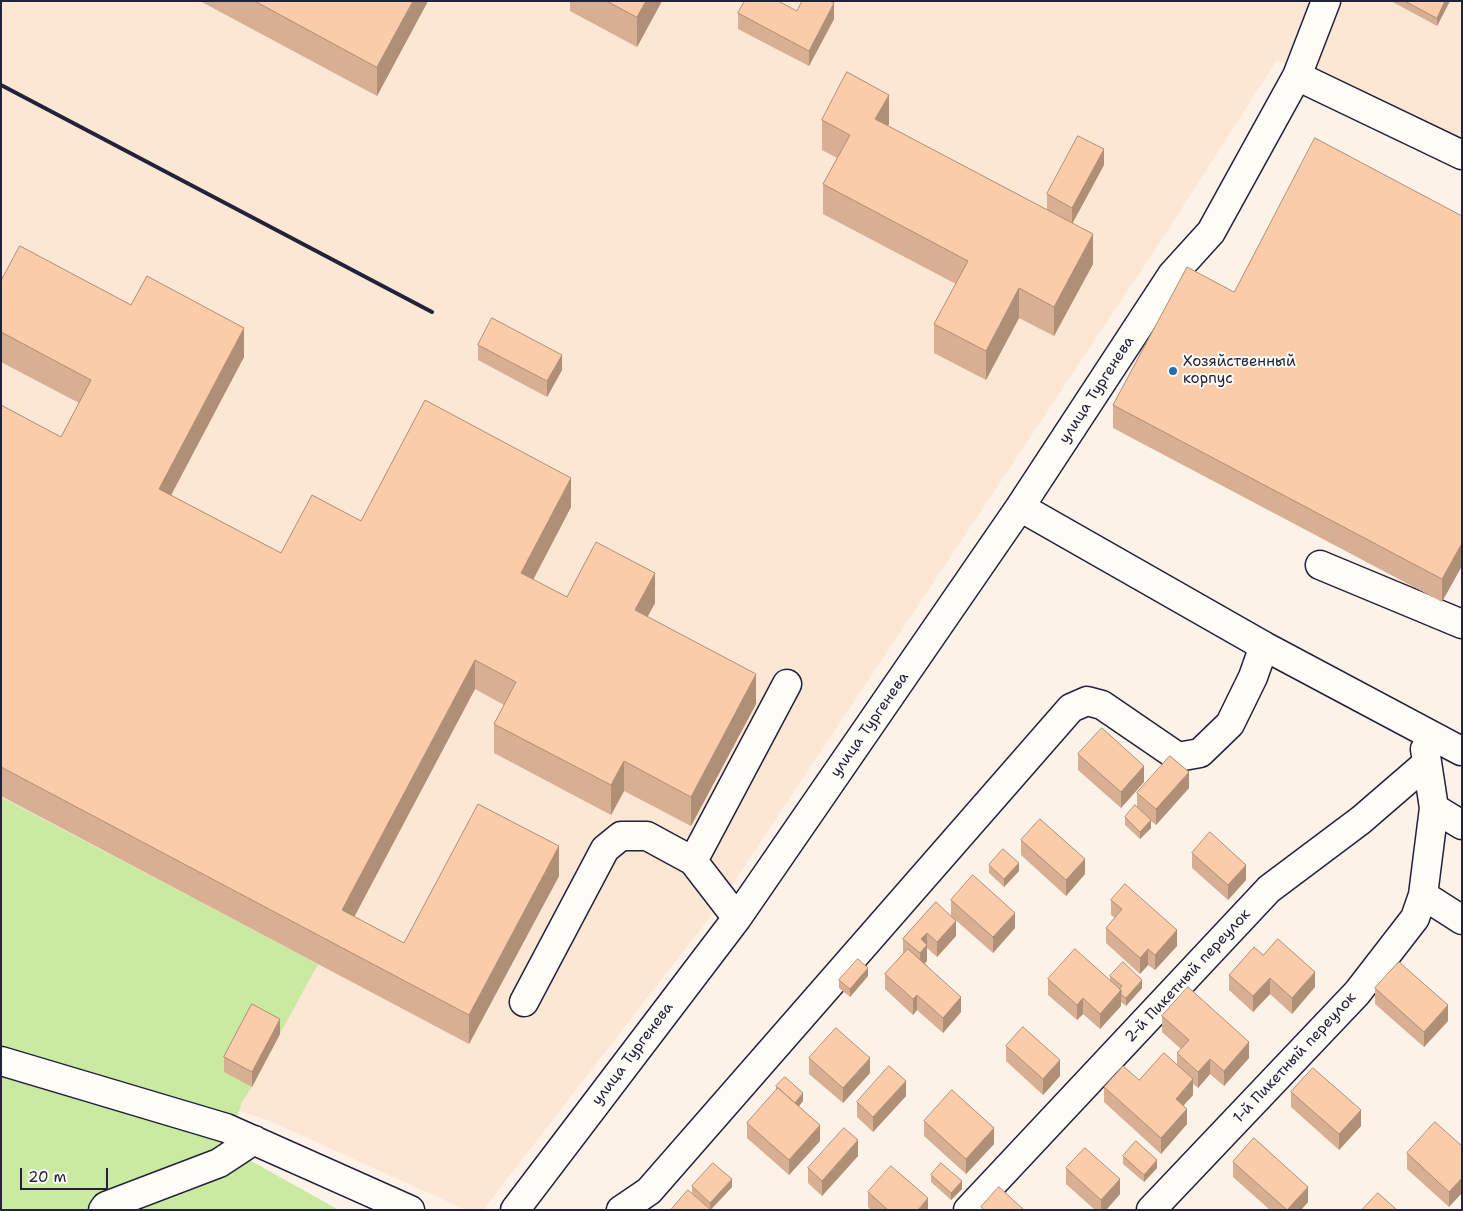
<!DOCTYPE html>
<meta charset="utf-8">
<style>
body{margin:0}
#map{position:relative;width:1463px;height:1211px;overflow:hidden;background:#fdf2e8;font-family:"Shantell Sans",sans-serif}
canvas{display:block}
.frame{position:absolute;inset:0;border:2px solid #22223b;pointer-events:none}
.scale{position:absolute;left:20px;top:1168px;width:88px;height:22px;box-sizing:border-box;border:2px solid #22223b;border-top:0;padding-left:6px;font-size:15px;line-height:18px;white-space:nowrap;color:#22223b;-webkit-text-stroke:4px #fdfcf7;paint-order:stroke}
</style>
<div id="map">
<canvas width="1463" height="1211"></canvas>
<div class="frame"></div>
<div class="scale">20 m</div>
</div>
<script>
const ctx = document.querySelector('canvas').getContext('2d');
ctx.lineJoin = 'round';
function paint(path, color) {
  ctx.fillStyle = color;
  ctx.fill(path, 'evenodd');
}
function stroke(path, color, width, dash) {
  ctx.strokeStyle = color;
  ctx.lineWidth = width;
  ctx.lineCap = dash ? 'butt' : 'round';
  ctx.setLineDash(dash || []);
  ctx.stroke(path);
}
function write(font, color, halo, rows, align = 'center') {
  ctx.font = font + ' "Shantell Sans",sans-serif';
  ctx.lineWidth = 4;
  ctx.setLineDash([]);
  ctx.textBaseline = 'middle';
  ctx.strokeStyle = halo;
  ctx.fillStyle = color;
  for (const [text, x, y, turn = 0] of rows) {
    ctx.save();
    ctx.translate(x, y);
    ctx.rotate((+turn || 0) * Math.PI / 180);
    ctx.textAlign = isNaN(turn) ? turn : align;
    if (halo) ctx.strokeText(text, 0, 0);
    ctx.fillText(text, 0, 0);
    ctx.restore();
  }
}
paint(new Path2D(`
 M1 1H1462V146L1277 60 1157 247 716 909 483 1210H466L268 1120 1 1038Z`), '#fce7d5');
paint(new Path2D(`
 M1 797 318 964 280 1034 252 1020V1087L242 1102 228 1143 237 1153 339 1210H1Z`), '#caeaa2');
const minor = new Path2D(`
 M1297 76 1326 1
 M1020 507 1264 646 1461 751 1462 749
 M1320 565 1462 624
 M1425 749 1434 808 1423 895 1462 920
 M1434 808 1462 825
 M693 861 787 684
 M524 1002 605 849 621 836H647L693 861 737 918
 M1 1061 226 1128 410 1210
 M103 1210 106 1206 219 1163 254 1140
 M515 1210 737 918 1020 507 1172 275 1211 232 1297 76 1462 155
 M621 1210 649 1191 1071 708 1087 701 1102 705 1178 757 1200 753 1230 724 1253 677 1264 646
 M968 1210 1269 889 1361 820 1427 763
 M1151 1210 1357 993 1415 918 1423 895`);
stroke(minor, '#22223b', 31);
stroke(minor, '#fdfcf7', 28);
stroke(new Path2D(`
 M1 85 432 312`), '#22223b', 4);
paint(new Path2D(`
 M200 1H428L377 96Z
 M570 1H662L637 47 570 11Z
 M1391 1H1450L1437 26Z
 M797 11 834 19 809 66 738 29V13Z
 M822 120 889 124 888 126 1047 210V194L1104 165 1072 224 1093 264 1054 336 1019 318 986 380 934 353V324L956 284 823 214V184L837 158 822 150Z
 M1462 216 1442 602 1113 428V405L1234 292Z
 M1 281 131 305 244 357 171 495 281 553 361 521 571 507 533 580 567 597 655 603 647 617 756 704 691 826 624 791 611 815 494 753V724L504 705 475 689 354 917 404 943 559 876 469 1044 1 796V405L61 437 79 403 1 362Z
 M478 345 562 370 547 397 478 360Z
 M1078 754 1144 782 1121 808 1078 770Z
 M1189 788 1156 825 1151 821V828L1140 839 1125 825V817L1137 807V793Z
 M1021 840 1085 874 1066 896 1021 855Z
 M1192 853 1246 880 1228 900 1192 868Z
 M989 865 1019 871 1004 887 989 873Z
 M951 900 1015 928 993 953 951 916Z
 M1111 900 1177 946 1155 970 1148 965 1140 974 1106 943V928L1115 918 1111 915Z
 M936 902 956 936 937 957 927 948V961L925 963 961 1012 943 1033 917 1010 913 1015 885 989V974L903 954V939Z
 M1263 955 1315 987 1292 1014 1270 994 1253 1012 1229 990V975Z
 M868 976 850 997 839 988V980Z
 M1110 976 1142 988 1126 1006 1121 1002V1006L1100 1029 1083 1014 1077 1020 1048 995V979L1110 981Z
 M1375 988 1448 1021 1424 1047 1375 1004Z
 M1162 1016 1249 1058 1224 1086 1210 1074 1198 1088 1193 1084V1095L1183 1105 1187 1124 1161 1154 1104 1102V1087L1139 1080 1177 1065V1053L1181 1049 1162 1032Z
 M280 1034 252 1087 224 1072V1057Z
 M1006 1046 1060 1076 1043 1095 1006 1061Z
 M809 1058 870 1073 843 1103 809 1074Z
 M776 1086 803 1101 799 1106 820 1141 789 1175 747 1138V1123L776 1091Z
 M1291 1092 1361 1126 1339 1150 1291 1107Z
 M906 1096 873 1132 857 1117V1102Z
 M924 1121 994 1144 966 1174 924 1136Z
 M1462 1146 1449 1207 1407 1169V1153Z
 M858 1156 822 1196 808 1183V1168Z
 M1123 1156 1157 1168 1144 1182 1123 1164Z
 M1233 1162 1308 1202 1301 1210H1270L1233 1177Z
 M1066 1168 1120 1194 1106 1210H1095L1066 1184Z
 M931 1175 962 1189 951 1200 931 1182Z
 M692 1186 732 1187 711 1210 692 1193Z
 M868 1192 928 1210H871L868 1207Z`), '#d8af92');
paint(new Path2D(`
 M413 1H428L377 96V67Z
 M646 1H662L637 47V17Z
 M1445 1H1450L1437 26V18Z
 M834 3V19L809 66V51Z
 M889 95V124L875 149V119Z
 M1104 149V165L1072 224V208Z
 M1093 234V264L1054 336V307Z
 M1019 288V318L986 380V351Z
 M244 328V357L159 518V489Z
 M562 355V370L547 397V381Z
 M571 478V507L521 603V573Z
 M1462 543V566L1442 602V579Z
 M655 573V603L635 640V610Z
 M475 660V689L342 940V910Z
 M756 674V704L691 826V797Z
 M624 761V791L611 815V785Z
 M1144 766V782L1121 808V792Z
 M1189 772V788L1156 825V809Z
 M1151 820V828L1140 839V832Z
 M559 846V876L469 1044V1015Z
 M1085 859V874L1066 896V880Z
 M1019 863V871L1004 887V879Z
 M1246 865V880L1228 900V885Z
 M1015 913V928L993 953V937Z
 M956 921V936L937 957V942Z
 M1177 930V946L1155 970V955Z
 M927 933V961L920 969V953L921 939Z
 M1148 949V965L1140 974V958Z
 M868 968V976L850 997V989Z
 M1315 972V987L1292 1014V998Z
 M1270 978V994L1253 1012V996Z
 M1142 980V988L1126 1006V998Z
 M1121 990V1006L1100 1029V1014Z
 M917 995V1010L913 1015V999Z
 M961 997V1012L943 1033V1018Z
 M1083 998V1014L1077 1020V1005Z
 M1448 1005V1021L1424 1047V1032Z
 M280 1019V1034L252 1087V1072Z
 M1249 1042V1058L1224 1086V1071Z
 M870 1058V1073L843 1103V1088Z
 M1210 1059V1074L1198 1088V1072Z
 M1060 1060V1076L1043 1095V1079Z
 M1193 1079V1095L1176 1114V1099Z
 M906 1081V1096L873 1132V1117Z
 M803 1093V1101L795 1111V1103Z
 M1187 1109V1124L1161 1154V1138Z
 M1361 1110V1126L1339 1150V1134Z
 M820 1125V1141L789 1175V1160Z
 M994 1128V1144L966 1174V1159Z
 M858 1140V1156L822 1196V1181Z
 M1157 1160V1168L1144 1182V1175Z
 M1462 1178V1193L1449 1207V1192Z
 M732 1179V1187L710 1210V1203Z
 M1120 1179V1194L1106 1210H1101V1200Z
 M962 1181V1189L951 1200V1193Z
 M1308 1187V1202L1301 1210H1287Z
 M928 1198V1210H918Z`), '#b08f77');
const building = new Path2D(`
 M255 1H413L377 67Z
 M607 1H646L637 17Z
 M745 1H778L797 11 802 1H830L834 3 809 51 738 13Z
 M1405 1H1445L1437 18Z
 M847 72 889 95 875 119 1093 234 1054 307 1019 288 986 351 934 324 968 261 823 184 850 135 822 120Z
 M1078 136 1104 149 1072 208 1047 194Z
 M1315 138 1462 216V543L1442 579 1113 405 1187 267 1234 292Z
 M20 246 131 305 147 276 244 328 159 489 281 553 312 495 361 521 425 400 571 478 521 573 567 597 596 542 655 573 635 610 756 674 691 797 624 761 611 785 494 724 516 682 475 660 342 910 404 943 478 804 559 846 469 1015 1 767V405L61 437 91 380 1 332V281Z
 M492 318 562 355 547 381 478 345Z
 M1102 728 1144 766 1121 792 1078 754Z
 M1170 756 1189 772 1156 809 1137 793Z
 M1135 805 1151 820 1140 832 1125 817Z
 M1040 819 1085 859 1066 880 1021 840Z
 M1210 832 1246 865 1228 885 1192 853Z
 M1003 849 1019 863 1004 879 989 865Z
 M973 875 1015 913 993 937 951 900Z
 M1125 884 1177 930 1155 955 1148 949 1140 958 1106 928 1122 909 1111 900Z
 M936 902 956 921 937 942 927 933 921 939 927 945 920 953 903 939Z
 M1278 939 1315 972 1292 998 1270 978 1253 996 1229 975 1254 947 1263 955Z
 M908 949 961 997 943 1018 917 995 913 999 885 974Z
 M1075 949 1121 990 1100 1014 1083 998 1077 1005 1048 979Z
 M858 959 868 968 850 989 839 980Z
 M1123 962 1142 980 1126 998 1121 995V990L1119 989 1122 986 1110 976Z
 M1399 962 1448 1005 1424 1032 1375 988Z
 M1188 987 1249 1042 1224 1071 1210 1059 1198 1072 1177 1053 1189 1040 1162 1016Z
 M252 1004 280 1019 252 1072 224 1057Z
 M1023 1027 1060 1060 1043 1079 1006 1046Z
 M836 1028 870 1058 843 1088 809 1058Z
 M1164 1053 1193 1079 1176 1099 1187 1109 1161 1138 1104 1087 1123 1066 1139 1080Z
 M889 1066 906 1081 873 1117 857 1102Z
 M1313 1068 1361 1110 1339 1134 1291 1092Z
 M785 1077 803 1093 795 1103 776 1086Z
 M778 1088 820 1125 789 1160 747 1123Z
 M952 1090 994 1128 966 1159 924 1121Z
 M1435 1122 1462 1146V1178L1449 1192 1407 1153Z
 M844 1128 858 1140 822 1181 808 1168Z
 M1254 1138 1308 1187 1287 1210 1233 1162Z
 M1136 1141 1157 1160 1144 1175 1123 1156Z
 M1085 1148 1120 1179 1101 1200 1066 1168Z
 M713 1163 732 1179 710 1203 692 1186Z
 M941 1163 962 1181 951 1193 931 1175Z
 M891 1166 928 1198 918 1210H888L868 1192Z
 M999 1187 1024 1210H984L981 1207Z
 M688 1190 711 1210H671Z
 M1378 1193 1397 1210H1362Z`);
paint(building, '#fbccaa');
stroke(building, '#b08f77', 1);
for (const [x, y, r, color] of [
 [1173,371,5,"#1f6fb2"]
]) {
  const dot = new Path2D();
  dot.arc(x, y, r, 0, 2 * Math.PI);
  ctx.fillStyle = color;
  ctx.fill(dot);
  stroke(dot, '#fdfcf7', 2);
}
write('15px', '#22223b', '#fdfcf7', [
 ["Хозяйственный",1183,362],
 ["корпус",1183,379]
], 'left');
write('15px', '#22223b', '#fdfcf7', [
 ["улица Тургенева",1097,390,-57],
 ["улица Тургенева",870,725,-55],
 ["2-й Пикетный переулок",1188,976,-47],
 ["улица Тургенева",633,1054,-53],
 ["1-й Пикетный переулок",1295,1058,-47]
]);
</script>
